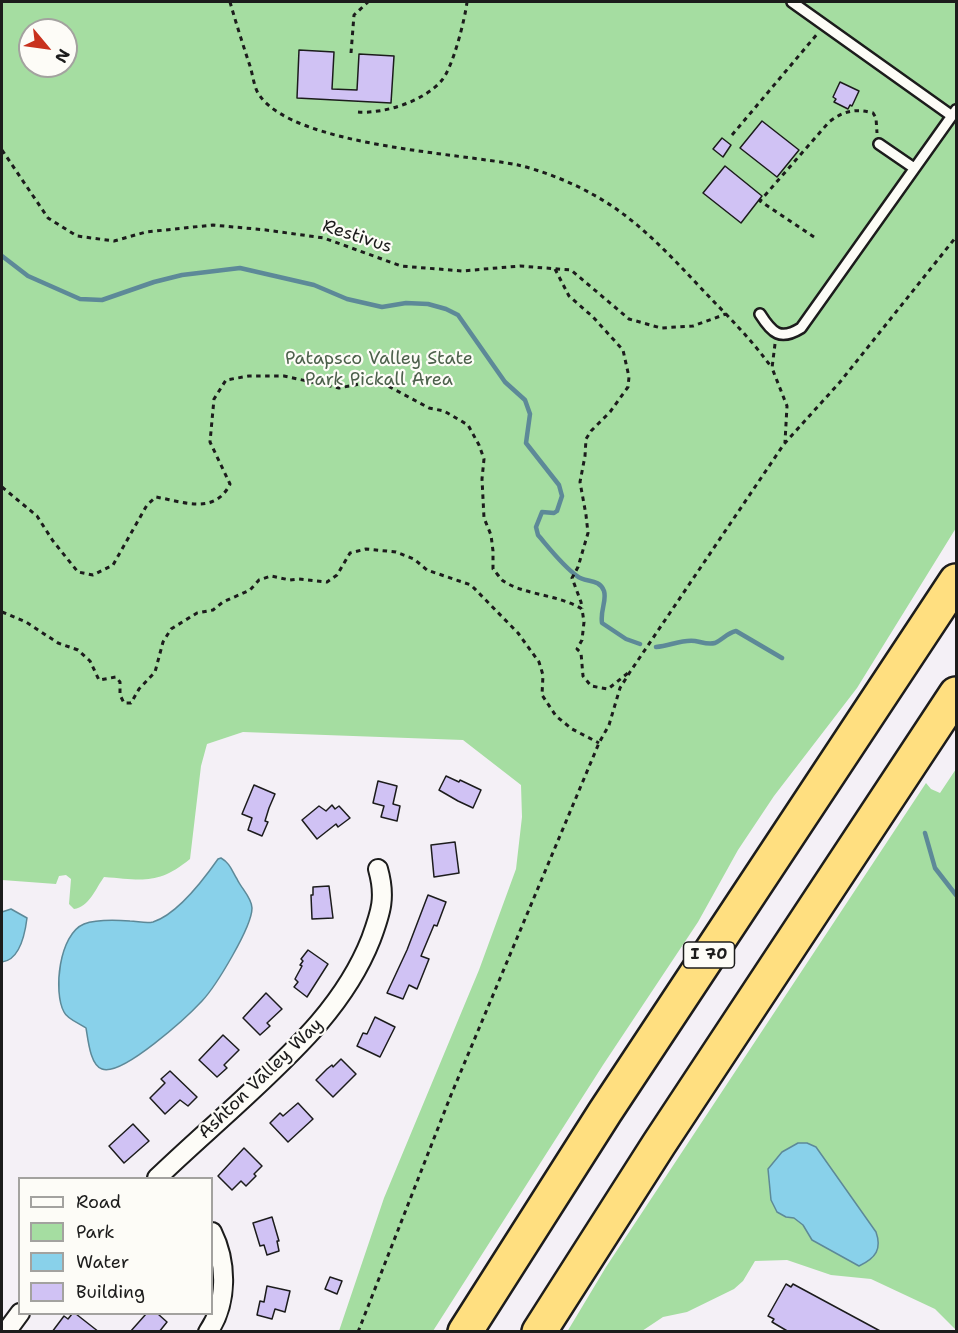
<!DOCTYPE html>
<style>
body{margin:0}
#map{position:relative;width:958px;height:1333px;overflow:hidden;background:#f4f0f6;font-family:"Shantell Sans",sans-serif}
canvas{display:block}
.frame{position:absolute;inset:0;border:3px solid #1c1c1c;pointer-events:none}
.legend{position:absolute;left:18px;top:1177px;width:195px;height:138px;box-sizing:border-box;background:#fdfcf7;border:2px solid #a3a29f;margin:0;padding:8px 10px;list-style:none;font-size:18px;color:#1c1c1c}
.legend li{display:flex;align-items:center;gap:12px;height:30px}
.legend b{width:30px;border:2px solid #a3a29f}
.north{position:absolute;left:18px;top:18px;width:60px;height:60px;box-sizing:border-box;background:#fdfcf7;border:2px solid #a3a29f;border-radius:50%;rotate:119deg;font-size:16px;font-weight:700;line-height:24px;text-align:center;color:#1c1c1c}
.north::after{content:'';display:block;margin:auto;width:21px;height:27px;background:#c8321e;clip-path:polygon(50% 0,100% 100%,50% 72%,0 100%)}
</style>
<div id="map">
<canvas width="958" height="1333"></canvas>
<div class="frame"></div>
<ul class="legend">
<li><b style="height:8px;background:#fdfcf7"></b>Road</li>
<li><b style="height:16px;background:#a5dda1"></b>Park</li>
<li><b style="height:16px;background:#89d1ea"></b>Water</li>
<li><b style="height:16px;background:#d0c2f4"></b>Building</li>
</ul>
<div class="north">N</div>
</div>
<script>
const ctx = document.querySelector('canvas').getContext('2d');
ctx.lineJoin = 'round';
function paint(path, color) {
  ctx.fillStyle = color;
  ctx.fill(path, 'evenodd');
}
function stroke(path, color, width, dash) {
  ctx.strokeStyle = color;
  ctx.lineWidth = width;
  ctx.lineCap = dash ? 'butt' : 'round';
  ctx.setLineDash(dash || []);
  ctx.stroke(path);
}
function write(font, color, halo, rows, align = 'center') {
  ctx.font = font + ' "Shantell Sans",sans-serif';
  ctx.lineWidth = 4.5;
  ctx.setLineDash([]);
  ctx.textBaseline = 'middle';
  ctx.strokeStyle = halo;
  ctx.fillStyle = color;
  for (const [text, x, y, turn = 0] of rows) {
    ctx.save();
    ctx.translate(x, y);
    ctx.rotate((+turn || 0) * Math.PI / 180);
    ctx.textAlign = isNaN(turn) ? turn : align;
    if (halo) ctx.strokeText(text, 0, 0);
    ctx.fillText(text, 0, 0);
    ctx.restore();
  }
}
paint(new Path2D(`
 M2 2H956V528L857 688 774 796 738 850 698 922 603 1065 433 1331H339L384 1198 479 970 516 869 522 817 521 785 463 740 243 732 207 744 201 766 190 859C158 885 143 880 104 877 96 888 89 907 74 909L69 904 71 879 66 875 59 876 56 884 2 880ZM30 30H66V66H30Z
 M956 769V1330L935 1309 871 1279 831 1275 787 1260 755 1261 743 1281 734 1289 687 1312 663 1317 642 1331 567 1332 606 1267 926 783 931 789 940 793Z`), '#a5dda1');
const water = new Path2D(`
 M221 858C230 863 232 871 237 879 241 888 252 898 252 908 252 927 216 986 202 1001 188 1016 122 1077 102 1069 90 1065 88 1039 86 1028 79 1023 67 1019 64 1012 53 992 59 934 84 924 97 919 116 920 130 921 137 921 146 924 153 922 178 914 204 879 218 859Z
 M11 909 27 918C25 934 20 960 2 962V912Z
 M798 1143H807L816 1147 876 1232C882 1249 876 1258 859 1266L812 1240 803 1225 794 1218 786 1217 777 1212 771 1200 768 1169 782 1152Z`);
paint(water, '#89d1ea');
stroke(water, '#5d8998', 1.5);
stroke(new Path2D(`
 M2 256 28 276 80 299 102 300 154 282 182 275 240 268 314 285 347 299 382 307 406 303 428 304 446 309 458 315 505 382 525 400 530 414 526 443 559 485 562 496 557 511 554 513 542 512 536 527 538 535C550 549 562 565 577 576 585 583 599 578 604 591 607 601 600 610 602 623L626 639 640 644
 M656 647C670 646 682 639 695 641 702 642 707 645 715 643 722 640 727 633 736 631L782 658
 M925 833 935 868 956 895`), '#5d8998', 4.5);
const building = new Path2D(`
 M299 50 334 52 332 89 357 90 359 54 394 56 391 103 297 98Z
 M840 82 859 91 852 106 850 105 848 109 834 102 836 99 833 97Z
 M762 121 799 150 777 177 740 148Z
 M722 138 731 145 723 157 713 149Z
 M725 166 762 196 741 223 703 193Z
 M446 776 459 782 460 780 481 790 473 808 458 801 439 790Z
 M378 781 397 786 393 804 400 806 397 821 381 817 384 806 373 803Z
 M254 785 275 794 269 808 265 821 268 822 262 836 248 830 252 818 242 814Z
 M332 805 335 809 339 806 350 818 338 827 336 824 317 839 302 820 319 806 326 811Z
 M455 842 459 873 434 877 431 845Z
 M329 886 333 918 312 919 311 895H313V887Z
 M428 895 446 902 437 926 434 925 421 956 429 959 417 989 409 985 403 999 387 993 407 950Z
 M308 950 328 964 307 997 294 987 298 982 295 979 302 966 300 965 303 961 301 959Z
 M266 993 282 1009 267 1023 270 1026 260 1035 243 1018Z
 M375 1017 395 1027 380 1057 357 1046 363 1033 367 1034Z
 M223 1035 239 1050 224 1065 227 1068 217 1077 199 1060Z
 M341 1059 356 1074 333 1097 316 1080 327 1069 332 1065 333 1067Z
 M170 1071 197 1097 188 1106 180 1100 165 1114 150 1098 165 1083 161 1079Z
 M298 1103 313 1119 288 1142 270 1123 280 1113 283 1116Z
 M133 1124 149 1141 124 1163 109 1146Z
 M244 1148 262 1166 254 1174 256 1176 246 1186 241 1181 232 1190 218 1176Z
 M272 1217 279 1241H277L279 1251 267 1255 264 1245 260 1246 253 1223Z
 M330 1277 342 1281 337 1294 325 1289Z
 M786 1284 791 1287 793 1284 882 1332H789L772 1322 774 1319 768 1316Z
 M267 1286 290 1291 285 1312 275 1309 272 1319 257 1315 260 1301 264 1302Z
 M72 1314H76L99 1332H52L64 1316 68 1319Z
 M146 1314H158L167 1322 159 1332H130Z`);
paint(building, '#d0c2f4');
stroke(building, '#1c1c1c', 1.5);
const lane = new Path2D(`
 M792 2 952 116
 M879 144 914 168
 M760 314C772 333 780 341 801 328L956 110`);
const street = new Path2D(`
 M157 1178C185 1151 215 1125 244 1098 294 1051 345 1005 371 939 381 912 386 897 378 869
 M6 1332 20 1313
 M208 1332C228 1303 227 1262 212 1232`);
const highway = new Path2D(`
 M465 1332 605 1112 956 581
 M539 1332 659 1144 956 694`);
stroke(lane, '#1c1c1c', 14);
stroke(street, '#1c1c1c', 22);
stroke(highway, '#1c1c1c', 38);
stroke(new Path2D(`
 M230 2C236 23 243 45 250 66 253 75 254 89 260 96 296 146 458 153 518 165 540 170 571 182 590 193 644 221 683 271 725 313 743 332 756 346 772 368
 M351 53 354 15 368 2
 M358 112C384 114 425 101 442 80 453 67 465 19 467 2
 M732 135 818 33
 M2 150 48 218 77 236 114 241 146 232 213 225 266 230 324 238 401 266 462 271 520 266 571 270 629 319 661 328 693 326 726 314
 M814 237 760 201 829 122C843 111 856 108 873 113L876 118 877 133
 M555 269 569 296 593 317 623 350 629 377 628 387 610 412 591 431 586 439 585 456 580 482 586 515 588 533 578 567 572 578 581 602 582 609
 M775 344 772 368 787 406 785 442
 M2 487 37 516 53 541 78 572 93 575 113 565 147 505 156 497C184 502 215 515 230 484L210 442 214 399 226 380 249 376H284L339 388 370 382 388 386 429 408 444 411 468 425 479 445 484 459 482 479 484 518 491 535 493 551V569C496 572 499 577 502 580 522 595 558 594 582 609L584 622 582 640 577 649 581 653 583 676 591 686 608 689 628 673
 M2 612 26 622 58 643 78 650 90 661 99 680 116 677 120 682V695L124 703H131L139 689 155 672 163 642 171 629 197 613 213 610 223 602 250 590 259 580 271 576 290 580 298 579 327 582 337 575 350 553 366 549 396 552 414 559 427 570 471 585 518 633 539 662 543 675 542 695 556 716 572 729 599 743
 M358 1332 451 1095 599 743 609 725 620 688 630 672 784 444 840 382 956 237`), '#1c1c1c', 3, [4.5, 4.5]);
stroke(lane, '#fdfcf7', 9);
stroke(street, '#fdfcf7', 18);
stroke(highway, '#ffdf80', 33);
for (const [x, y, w] of [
 [709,955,51]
]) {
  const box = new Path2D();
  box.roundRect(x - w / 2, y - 13, w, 26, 4.5);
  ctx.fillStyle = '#fdfcf7';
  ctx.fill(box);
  stroke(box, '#1c1c1c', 1.5);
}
write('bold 16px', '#1c1c1c', null, [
 ["I 70",709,955]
]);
write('18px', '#1c1c1c', '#fdfcf7', [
 ["Restivus",357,237,18],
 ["Ashton Valley Way",261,1079,-44]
]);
write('18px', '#4c604b', '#fdfcf7', [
 ["Patapsco Valley State",379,359],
 ["Park Pickall Area",379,380]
]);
</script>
